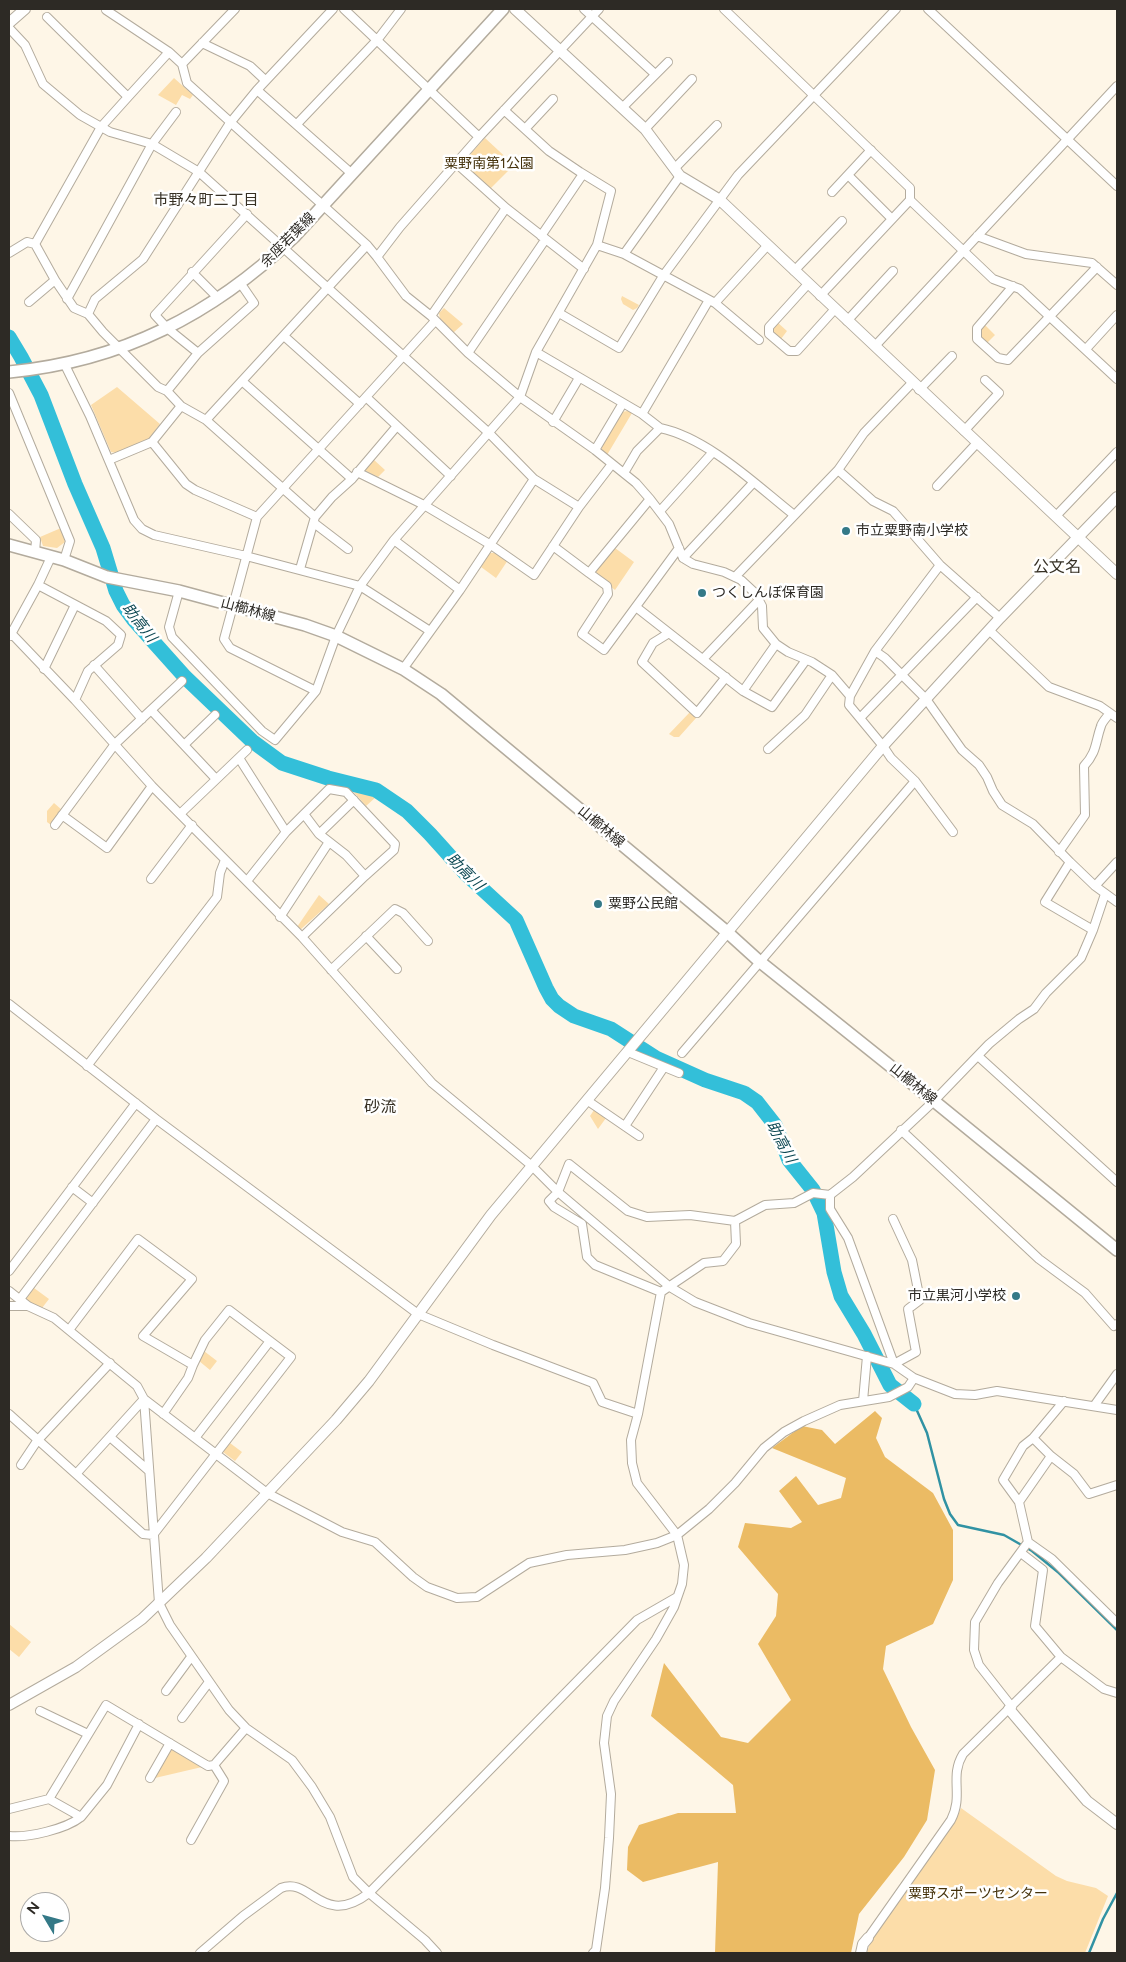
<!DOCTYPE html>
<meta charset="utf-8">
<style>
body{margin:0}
#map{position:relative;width:1126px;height:1962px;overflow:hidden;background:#fef6e7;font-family:Figtree,sans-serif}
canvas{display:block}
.frame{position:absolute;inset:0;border:10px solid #2d2a25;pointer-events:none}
.north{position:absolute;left:20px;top:1892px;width:50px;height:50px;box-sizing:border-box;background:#fff;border:1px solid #abaaa8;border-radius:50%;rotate:307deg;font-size:14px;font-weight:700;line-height:20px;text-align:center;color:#2d2a25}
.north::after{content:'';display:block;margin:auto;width:18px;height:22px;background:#347987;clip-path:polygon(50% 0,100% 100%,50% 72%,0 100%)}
</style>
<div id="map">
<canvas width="1126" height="1962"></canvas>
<div class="frame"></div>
<div class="north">N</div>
</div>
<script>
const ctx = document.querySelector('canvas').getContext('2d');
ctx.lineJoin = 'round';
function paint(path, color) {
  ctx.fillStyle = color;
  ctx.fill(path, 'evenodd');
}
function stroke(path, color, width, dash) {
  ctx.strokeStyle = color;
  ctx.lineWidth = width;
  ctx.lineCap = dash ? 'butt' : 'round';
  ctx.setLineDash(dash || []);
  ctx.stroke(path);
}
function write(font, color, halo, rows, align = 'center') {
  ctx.font = font + ' Figtree,"Noto Sans JP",sans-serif';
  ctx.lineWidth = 5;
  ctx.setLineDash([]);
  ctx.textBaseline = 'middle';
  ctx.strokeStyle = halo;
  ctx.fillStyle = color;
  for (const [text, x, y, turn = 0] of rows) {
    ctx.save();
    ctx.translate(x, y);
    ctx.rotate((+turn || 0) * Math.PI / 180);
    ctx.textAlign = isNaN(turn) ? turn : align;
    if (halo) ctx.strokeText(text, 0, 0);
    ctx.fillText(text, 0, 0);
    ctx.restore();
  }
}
paint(new Path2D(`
 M174 78 193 95 190 99 182 95 176 105 158 95Z
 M485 138 512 163 511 168 490 189 465 166 466 159Z
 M622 296 639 305 637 308 633 310 623 304 621 299Z
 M444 308 463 324 453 333 440 320 439 313Z
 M777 322 787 331 781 339 773 333V327Z
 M984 324 995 335 987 343 980 337 979 330Z
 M117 387 160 424 146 443 117 453 111 452 91 405Z
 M628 411 632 413 607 455 603 452 601 446 621 412Z
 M373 459 385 470 378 477 366 471 365 467Z
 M61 528 65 542 57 548 43 546 40 537Z
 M615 548 634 562 615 590 598 577 596 571Z
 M490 553H497L508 560 496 578 481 567Z
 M690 712 696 718 679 737H674L669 734Z
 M352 790 376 797 366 806Z
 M54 803 62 810 51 825 47 822V811Z
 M319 895 329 904 300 930 297 927Z
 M594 1110 606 1118 598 1129 590 1116Z
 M34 1288 49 1299 42 1308 30 1305 26 1299Z
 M204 1351 217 1361 210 1370 199 1361Z
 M230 1443 242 1452 235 1461 223 1452Z
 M9 1624 31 1642 19 1657 9 1649Z
 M171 1749 202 1767 155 1778Z
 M961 1808 1056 1876 1067 1881 1096 1888 1108 1896 1085 1953H867L871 1940 957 1818Z`), '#fcdda9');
paint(new Path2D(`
 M875 1411 882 1418 876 1438 885 1457 933 1493 953 1530V1580L933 1624 886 1646 883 1669 911 1727 935 1770 927 1820 904 1857 859 1914 851 1953H715L718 1862 643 1882 627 1870 628 1847 639 1825 678 1813H736L733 1785 651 1716 664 1663 721 1737 748 1743 791 1700 758 1644 776 1616 778 1594 738 1547 745 1523 791 1528 802 1522 779 1491 796 1476 818 1505 841 1498 846 1478 772 1448 802 1426 822 1430 835 1444Z`), '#ebbb64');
stroke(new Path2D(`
 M914 1404 927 1433 944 1499 950 1514 958 1525 1004 1535 1032 1551 1059 1573 1117 1630
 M1089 1953 1103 1919 1117 1893`), '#3192a3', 2.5);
stroke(new Path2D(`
 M9 337 21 357 41 395 75 484 103 548 116 591 123 605 134 620 185 677 252 741 282 763 328 778 376 790 407 811 430 834 466 874 516 920 546 988 552 999 559 1006 574 1016 611 1029 656 1058 705 1080 744 1093 757 1102 775 1125 789 1160 813 1190 824 1213 834 1272 841 1296 864 1334 890 1385 914 1404`), '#33bfd9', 15);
const minor = new Path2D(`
 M333 9 257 90 351 173
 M344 9 479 137
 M584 9 655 74
 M599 9 479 137 400 227 377 257 406 296 431 316 468 353 520 397 595 450 636 483 650 499 669 524 683 558 693 564 724 572 741 580 755 593 762 606 763 628 776 644 788 652 812 662 832 675 850 696
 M724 9 910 188V200L993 279 1020 289 1117 379
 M928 9 1117 186
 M106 10 169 52 182 64 235 9
 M47 17 128 97 169 52
 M9 28 25 45 43 84 80 115 110 132 152 144 199 172 489 433 534 479 579 507 534 575 491 545 424 505 357 472
 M202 43 250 66 265 80
 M182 64 187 83 367 245 377 257
 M622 108 668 62
 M297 124 378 39 401 9
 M525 129 553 99
 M645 129 692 79
 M456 163 506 208
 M675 168 717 125
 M848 175 892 219
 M832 192 871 150
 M541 236 583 174
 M977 236 1026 254 1092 263 1117 285
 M597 245 624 254 715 303 767 246
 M9 253 27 242 35 244
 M624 254 680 176
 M794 271 842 221
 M192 272 219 299
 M55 280 35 244 101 127 128 97
 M808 284 769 327V334L789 351H797L835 309
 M1013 286 977 328V339L998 358 1008 360 1097 267
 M820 296 910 200
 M67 299 152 144 176 112
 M29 302 55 280 74 308 88 314 103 332 158 387 167 391 181 406 206 420 315 517
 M715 303 759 340
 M559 313 619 348 663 276 738 175 896 9
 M88 314 95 299 143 259 230 123 257 90
 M431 316 506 208 584 269
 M847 321 893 271
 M284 336 360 404
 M875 346 1117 86
 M1086 349 1117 315
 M536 352 642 414 660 428
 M198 353 167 328 155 315 247 214
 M468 353 545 240
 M64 363 90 416 134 520 142 529 154 535 246 556 360 586 430 631
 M242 381 352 479
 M919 390 952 356
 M167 391 198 353 254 303 241 284
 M9 393 70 541 64 560
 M366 397 451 476
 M642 414 709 300
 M206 420 367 245
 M553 422 579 378
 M964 431 999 393 985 380
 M152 442 186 484 195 490 257 517
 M595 450 623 403
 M109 460 152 442 181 406
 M838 470 873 501 893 511 940 565 1000 618
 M624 473 637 451 660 428C708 438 756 485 794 515
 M937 486 977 443
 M579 507 612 464
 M660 511 713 452
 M9 514 36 540 35 552
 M1056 516 1117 452
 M314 523 348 549
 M394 540 460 590
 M553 546 589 573 650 499
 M683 558 753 483
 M940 565 875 651 850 696 849 705 883 746 891 758 915 781 953 832
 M300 569 315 517 332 497 352 479 397 426
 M589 573 607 586 608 594 582 634 604 650 679 548
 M735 577 838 470 864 433 912 383
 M38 585 106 621 121 635 118 645 88 671 75 700
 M179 591 169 627 172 637 262 731 275 740 316 691 336 636 360 586 394 540 520 397 536 352 597 245 611 191 580 172 549 151 504 110
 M636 607 743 691 776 644
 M989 630 1049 687 1100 706 1117 718
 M9 631 75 700 152 786 302 937 432 1083 532 1166 558 1192 670 1287 695 1302 749 1323 894 1364 914 1378 955 1394 975 1395 997 1391 1117 1410
 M669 633 653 643 642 662 697 713 726 677
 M10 636 38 585 51 557
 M875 651 885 658 926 699 962 750 979 765 987 777 993 791 1002 805 1033 824 1070 862 1095 886 1117 902
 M703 659 759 600
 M94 665 142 719
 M44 669 75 605
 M403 669 460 590 534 479
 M182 681 151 710 216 779
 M316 691 230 648 224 639 257 517 435 321
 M743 691 772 707 806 660
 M860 718 977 597
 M184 745 215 715
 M768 749 805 715 832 675
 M239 758 286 832
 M181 813 247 750
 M304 814 319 834
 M62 815 107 848 152 786
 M55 825 115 744 151 710
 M1059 852 1085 815 1084 766C1097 752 1095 743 1101 726 1102 722 1107 717 1110 713
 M1070 862 1045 902 1093 930
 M151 879 192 825
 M247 881 286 832 329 789 346 792 395 844 394 850 365 876 346 855 319 834 354 800
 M1095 886 1117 862
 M280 917 329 842
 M366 936 397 969
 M302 937 365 876
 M331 970 395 909 403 913 428 941
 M9 1004 156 1119 418 1314 493 1345 593 1383 602 1402 638 1414
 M628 1052 679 1073
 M682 1053 915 781
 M978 1056 1117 1182
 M87 1066 217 897 220 873 225 860
 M588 1101 639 1136
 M625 1126 664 1067
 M901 1130 1039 1259 1085 1293 1114 1326 1117 1324
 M72 1187 93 1203
 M830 1195V1209L848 1238 894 1364 916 1352 908 1309 920 1300 912 1260 893 1219
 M9 1271 136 1103
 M9 1291 28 1306 54 1318 137 1386 144 1399 159 1603 170 1625 229 1710 246 1728 292 1760 312 1787 330 1817 353 1877 369 1893 425 1940 437 1953
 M661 1292 595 1265 587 1257 582 1224 554 1207 549 1201 558 1192 569 1164 628 1211 647 1217 690 1215 735 1221 765 1205 794 1203 813 1193 830 1195 853 1177 934 1101 989 1044 1019 1019 1034 1009 1046 993 1081 958 1093 930 1105 894
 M20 1299 156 1119
 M9 1306H28
 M69 1330 138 1239 192 1279 143 1336 193 1365 205 1340 229 1310 291 1357 153 1535
 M144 1399 267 1493 342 1532 375 1542 413 1577 427 1587 457 1598 477 1597 529 1563 567 1555 625 1550 657 1543 677 1535 709 1509 735 1483 764 1448 784 1432 804 1421 840 1405 889 1397 908 1387 914 1378
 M863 1401 867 1356
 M1094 1406 1117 1374
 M9 1414 143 1534 153 1535
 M163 1414 188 1378 193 1365
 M110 1437 149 1471
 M195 1438 270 1341
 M1051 1456 1074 1474 1089 1494 1117 1485
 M21 1465 37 1441 110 1363
 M76 1474 144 1399
 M1019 1502 1003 1480 1023 1446 1033 1438
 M1028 1542 1052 1559 1117 1623
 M1021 1553 1043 1570 1035 1626 1061 1657 1104 1689 1117 1693
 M166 1691 191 1657
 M1012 1707 979 1665 974 1650 975 1622 998 1583 1028 1542 1019 1502 1051 1456 1033 1438 1064 1401
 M40 1711 88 1734
 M182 1718 209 1682
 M150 1778 170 1743
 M49 1799 81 1817 107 1785 139 1724
 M9 1809 49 1799 106 1705 208 1766 214 1765 246 1728
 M9 1836C28 1838 66 1829 81 1817
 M191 1840 224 1781 214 1765
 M868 1938 951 1820C964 1795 949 1777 963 1754L1061 1657
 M200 1953 243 1916 281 1888C311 1876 322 1929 369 1893L637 1620 677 1597
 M593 1953 596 1950 605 1888 609 1838 611 1794 604 1743 607 1716 614 1701 656 1639 674 1607 682 1584 684 1565 677 1535 637 1483 632 1463 631 1440 638 1414 661 1292 704 1263 723 1261 736 1244 735 1221`);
const tertiary = new Path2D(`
 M515 9 645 129 680 176 720 200 1117 574
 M9 23 25 9
 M9 1705 76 1667 142 1619 206 1558 336 1420 369 1381 491 1215 883 746 1000 618 1117 497
 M1009 1709 1087 1801 1117 1824
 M861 1953 863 1944 868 1938`);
const secondary = new Path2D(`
 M9 372C122 361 212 315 294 237L503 9
 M9 545 64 560 107 577 179 591 305 625 336 636 403 669 441 694 727 932 759 961 934 1101 1117 1250`);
stroke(minor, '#b3ab9d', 10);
stroke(tertiary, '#b3ab9d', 12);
stroke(secondary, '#b3ab9d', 14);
stroke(minor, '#fff', 8);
stroke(tertiary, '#fff', 10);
stroke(secondary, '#fff', 11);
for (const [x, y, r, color] of [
 [846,531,5,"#347987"],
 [702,593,5,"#347987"],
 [598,904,5,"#347987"],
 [1016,1296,5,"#347987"]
]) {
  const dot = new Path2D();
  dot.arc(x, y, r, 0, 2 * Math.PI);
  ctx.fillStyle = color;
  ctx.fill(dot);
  stroke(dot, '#fff', 2);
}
write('14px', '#45320b', '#fff', [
 ["粟野南第1公園",489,164],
 ["粟野スポーツセンター",978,1894]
]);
write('14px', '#2d2a25', '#fff', [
 ["余座若葉線",288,240,-45],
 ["山櫛林線",248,610,15],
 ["山櫛林線",601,827,40],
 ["山櫛林線",913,1084,39]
]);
write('14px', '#2d2a25', '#fff', [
 ["市立粟野南小学校",856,531],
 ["つくしんぼ保育園",712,593],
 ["粟野公民館",608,904],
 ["市立黒河小学校",1006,1296,"right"]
], 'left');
write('15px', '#363024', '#fff', [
 ["市野々町二丁目",206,201]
]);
write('italic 15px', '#0d4853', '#fff', [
 ["助高川",139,623,52],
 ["助高川",465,872,45],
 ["助高川",781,1142,62]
]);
write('16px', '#363024', '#fff', [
 ["公文名",1057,567],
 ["砂流",380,1107]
]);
</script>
